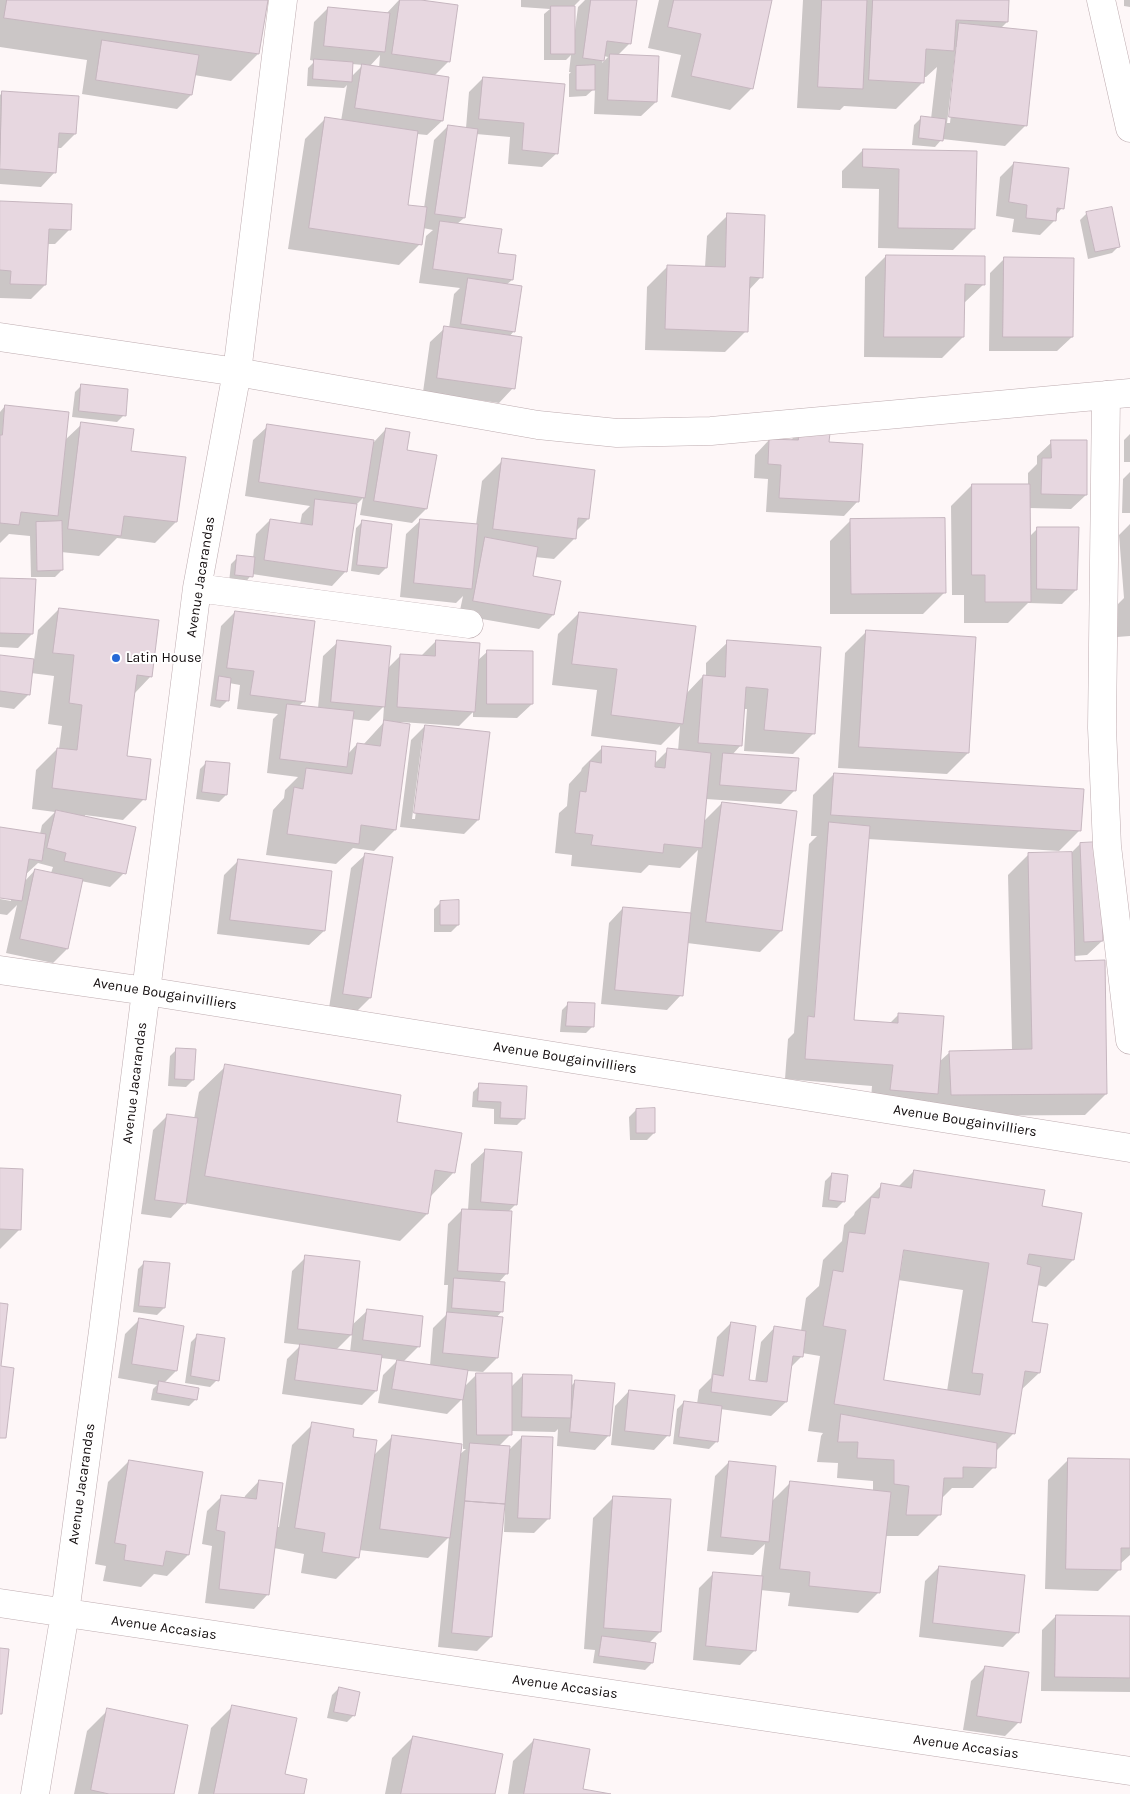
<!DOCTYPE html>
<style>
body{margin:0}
canvas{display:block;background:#fef7f8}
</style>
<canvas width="1130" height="1794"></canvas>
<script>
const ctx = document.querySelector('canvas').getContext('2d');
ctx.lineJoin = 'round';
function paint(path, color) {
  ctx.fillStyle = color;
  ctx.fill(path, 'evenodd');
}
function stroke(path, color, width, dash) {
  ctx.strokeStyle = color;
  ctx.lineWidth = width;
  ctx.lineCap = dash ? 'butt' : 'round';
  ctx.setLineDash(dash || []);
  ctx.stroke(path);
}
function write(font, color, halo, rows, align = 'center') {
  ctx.font = font + ' Karla,sans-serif';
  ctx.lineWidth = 4;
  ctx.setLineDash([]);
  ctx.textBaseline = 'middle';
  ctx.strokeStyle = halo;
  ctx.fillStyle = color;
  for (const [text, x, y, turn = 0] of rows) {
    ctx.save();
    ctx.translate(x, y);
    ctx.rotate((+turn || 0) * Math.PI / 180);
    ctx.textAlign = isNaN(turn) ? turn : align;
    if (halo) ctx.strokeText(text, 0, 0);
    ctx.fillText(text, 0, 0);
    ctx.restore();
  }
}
paint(new Path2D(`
 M0 0H267L258 54 231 81 194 75 191 95 177 109 82 94 87 60 0 47Z
 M399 0H412L449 61 434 76 448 78 442 121 427 135 417 134 406 206 424 208 434 140 448 126 466 128 469 92 483 78 557 153 542 167 508 164 510 137 476 134 464 218 457 224 497 254 512 280 506 285 514 331 509 337 513 388 499 403 423 392 430 342 445 328H449L454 294 460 288 419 283 426 236 433 230 423 228 420 244 399 265 288 249 305 139 326 118 341 121 347 85 344 88 307 86 308 68 315 61 310 60 314 22 328 8 386 14ZM380 55 379 68 369 67ZM352 64 363 65 351 77Z
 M521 0H580L573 7 575 30 578 7 585 0H636L630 43 618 55 656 102 641 116 594 114 595 88 586 96 569 97V74L571 72H569L571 55 566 60H544V14L550 9 521 7ZM604 56 608 57 602 63Z
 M659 0H771L751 89 730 110 671 97 681 55 648 48Z
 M803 0H1008L1007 22 1000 29 1026 125 1005 146 942 139 935 147 912 145 914 125 921 118 931 119 937 67 926 77H923V82L896 109 844 106 840 110 797 108ZM956 47H958L950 123H947Z
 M1124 0H1130V7L1124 6Z
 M3 92 75 134 61 148H57L55 172 41 187 0 184V95Z
 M863 150 976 152 974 229 953 250 878 248 879 189 842 188V171Z
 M1014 163 1062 208 1055 216 1054 221 1040 235 1012 232 1014 219 996 216 1000 177Z
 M0 202 69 230 55 244H47L45 285 31 299 0 298Z
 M1087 213 1119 246 1112 253 1088 259 1080 220Z
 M728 215 761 277 748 291 746 331 725 352 645 350 647 287 668 266 705 267 707 236Z
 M886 256 984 284 963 304V337L942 358 864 357 865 277Z
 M1004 259 1072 337 1057 351H989L990 273Z
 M82 385 124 415 117 422 72 417 75 392Z
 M5 406 64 441 82 424 130 452 176 522 155 543 117 538 99 556 61 552 62 570 55 577H31L30 536 9 534 0 543V412Z
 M268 426 374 442 386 429 405 451 426 509 412 523 360 515 363 498 355 506 346 571 332 586 252 574 245 583 229 582 231 564 238 557 253 558 256 534 270 520 300 524 302 514 310 506 245 496 253 440Z
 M799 432 828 444 858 501 844 516 766 512 768 479 754 478 755 455 769 440 790 441Z
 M1130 434V462H1124V440Z
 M1052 442 1086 495 1071 509 1029 508V537L1038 528 1076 590 1062 604 1028 603 1008 623H964V595H952L951 506 972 485H1028V473L1037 464V456Z
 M503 460 588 519 576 531 575 538 554 559 535 557 531 577 559 582 553 615 539 629 459 615 463 596 456 603 400 597 406 534 421 520 476 525 482 481Z
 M1130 472V513H1122L1123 479Z
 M851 520 944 593 923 614H830V541Z
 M363 521 386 568 379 575 351 571 356 528Z
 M1130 524V636L1117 637 1114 608 1124 598 1119 535Z
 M0 579 32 634 18 648 0 647Z
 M59 609 151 676 134 694 125 757 144 799 123 820 85 815V817L124 873 110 887 81 881 67 949 53 963 6 953 17 905 7 915 0 914V899L11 901V898L0 896V829L40 834 42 825 55 812 32 809 36 770 57 749H59L62 726 48 724 54 676 31 673 29 694 14 709 0 707V656L34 660 38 630ZM38 863 53 867 51 873 35 870 24 882 25 875Z
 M235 612 304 701 299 706 318 708 323 656 338 642 387 669 401 655H422L436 641 477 661 487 652 532 704 517 718 473 717V712L459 726 401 722 395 830 374 851 353 848 336 864 266 855 273 810 284 798 285 790 298 777 267 773 273 719 278 714 237 709 240 685 229 683 227 701 220 708 210 706 221 626ZM384 706 383 721H385L363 745 357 744 348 754 351 719 369 721Z
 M579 613 686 694 703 676 706 677V663L728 642 814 733 793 754 744 751 747 709H744L741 745 732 755 795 790 781 804 706 799 703 822 722 803 781 931 760 952 687 943 681 995 667 1010 601 1004 609 923 623 908 690 915 698 850 680 868 649 865 641 873 571 866 572 855 555 853 559 813 567 806 569 784 581 771 582 768 603 747 654 764 668 750 678 751 680 726 661 745 591 736 597 690 552 685 558 634Z
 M866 632 968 753 947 774 838 768 845 653Z
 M425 726 478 820 464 834 400 827 411 740ZM422 740H424L415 819H412Z
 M207 762 229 764 226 795 219 802 196 799 200 769Z
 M834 774 1080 830 1059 851 868 839 853 1021 889 1024 899 1014 939 1062 950 1052 1012 1050 1008 875 1029 854 1071 853 1080 844 1102 941 1087 955 1074 956 1106 1094 1085 1115 930 1116V1101L916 1114 870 1111 872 1086 785 1079 788 1039 794 1033 809 844 817 836H811L813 795Z
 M366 854 392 858 370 998 356 1012 329 1008 351 868Z
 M238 861 324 931 309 945 217 934 224 875Z
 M441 902 458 925 451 932H434V909Z
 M569 1003 593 1026 586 1033 560 1032 562 1010Z
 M177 1049 193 1080 186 1087 168 1086 170 1056Z
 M226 1066 395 1123 454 1172 430 1197 427 1214 400 1241 185 1203 171 1218 141 1214 153 1130 168 1115 194 1119 199 1092Z
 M480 1085 524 1118 517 1125 494 1124V1109L472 1107 473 1092Z
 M636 1110 654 1133 647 1140H630L629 1117Z
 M486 1150 516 1204 508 1212 507 1273 498 1283 502 1311 496 1318 497 1358 483 1372 467 1371 464 1387 476 1375 510 1388 523 1375 571 1386 576 1381 609 1435 595 1450 557 1446 558 1429 555 1432 511 1431V1434L499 1446 508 1451 522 1437 548 1519 534 1533 504 1532 505 1505H503L491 1637 477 1651 438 1647 449 1537 428 1558 359 1550 357 1558 336 1579 301 1573 304 1554 274 1548 268 1594 254 1609 205 1603 212 1546 202 1544 207 1511 222 1496 244 1499 245 1496 259 1481 276 1527H279L292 1445 313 1424 351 1438 374 1455 392 1437 459 1455 466 1449H463L462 1399 447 1414 378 1403 383 1375 398 1360 381 1358 376 1391 362 1405 282 1394 287 1359 301 1345 284 1343 292 1271 306 1257 351 1326 367 1311 419 1346 403 1362 430 1366 433 1328 446 1315 448 1285H444L448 1224 462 1210H468L471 1164ZM352 1334 350 1352 336 1350Z
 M0 1170 20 1229 0 1249Z
 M914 1171 1041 1207 1073 1260 1046 1287 1037 1285 1031 1323 1039 1373 1020 1391 1014 1433 996 1451 994 1467 973 1488H952L941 1499 939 1515 918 1536H885L879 1592 858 1613 788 1606 790 1593 760 1590 755 1650 740 1665 693 1660 699 1588 714 1573 761 1577 765 1544 753 1555 707 1551 715 1476 729 1462 772 1501 791 1482 873 1491V1481L837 1478 838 1463 817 1462 821 1436 823 1433 808 1431 820 1356 802 1353 801 1357 790 1368 786 1402 771 1416 720 1409 716 1442 709 1449 673 1444 677 1409 684 1402 697 1404 699 1390 711 1378 717 1337 731 1323 747 1381 755 1382 761 1342 775 1327 801 1331 806 1298 819 1286 823 1260 842 1241 844 1225 854 1215 855 1212 882 1185 898 1187ZM898 1280 963 1290 947 1391 882 1381Z
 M832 1174 844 1201 837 1208 822 1207 825 1181Z
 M145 1262 164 1308 157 1315 133 1312 138 1269Z
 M140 1319 183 1327 176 1371 164 1383 196 1399 189 1406 151 1400 153 1389 157 1385 118 1378 125 1334Z
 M198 1335 217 1380 210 1387 185 1383 191 1342Z
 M629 1391 668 1435 654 1450 611 1445 615 1406Z
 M1069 1459 1130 1461V1555L1119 1565V1570L1098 1591 1045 1589 1048 1480Z
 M129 1461 188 1555 167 1576 154 1574 141 1587 103 1581 106 1566 95 1564 108 1482Z
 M614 1497 660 1632 648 1644 652 1663 645 1670 593 1663 595 1650 584 1649 593 1518Z
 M939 1567 1018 1632 1003 1647 919 1637 925 1581Z
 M1056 1616 1130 1617V1692L1041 1691 1042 1630Z
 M985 1667 1019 1722 1005 1736 963 1730 971 1681Z
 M339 1688 354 1715 347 1722 327 1718 332 1695Z
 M232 1707 284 1775 303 1794H198L211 1728Z
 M108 1710 173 1794H74L87 1731Z
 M413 1737 494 1794H385L392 1758Z
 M534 1740 582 1790 604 1794H508L513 1761Z`), '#0003');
const building = new Path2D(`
 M7 0H268L259 54 4 18Z
 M400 0H421L458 5 450 62 392 54Z
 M591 0H637L631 44 607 41 604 61 583 58Z
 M674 0H772L753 89 691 76 701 34 668 27Z
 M822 0H867L863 89 818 87Z
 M873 0H1009L1008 22 956 20 954 51 926 49 924 83 869 80Z
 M551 6H575V54H551Z
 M328 7 390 13 385 52 324 46Z
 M959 23 1037 31 1027 126 949 117Z
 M102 40 199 55 192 95 96 80Z
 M610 54 659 56 657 102 608 100Z
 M314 59 353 62 352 82 313 79Z
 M362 64 449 77 443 121 355 108Z
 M595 65V90H576V66Z
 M483 77 565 84 558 154 522 150 524 123 479 119Z
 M2 91 79 96 76 134 59 133 56 173 0 169Z
 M921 116 946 119 943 141 919 138Z
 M325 117 418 131 408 205 427 207 422 245 309 228Z
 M448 125 478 129 465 218 435 214Z
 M863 149 977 151 975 229 898 228 899 169 863 167Z
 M1014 162 1069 168 1064 209 1057 208 1056 221 1026 218 1027 205 1009 202Z
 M0 201 72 204 71 230 49 229 46 285 10 284 11 271 0 270Z
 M1112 207 1120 247 1095 252 1086 212Z
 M727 213 765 215 763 278 750 277 748 332 665 329 667 265 725 267Z
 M440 221 502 229 498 253 516 255 513 280 433 269Z
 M886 255 985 256V285L965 284 964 337H884Z
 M1004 257 1074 258 1073 337H1003Z
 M468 278 522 286 515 332 461 324Z
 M444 326 522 337 515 389 437 378Z
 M81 384 128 389 126 416 79 411Z
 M5 405 69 412 58 516 21 512 19 525 0 523V435H2Z
 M81 422 134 429 131 451 186 457 177 522 124 516 121 536 68 529Z
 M267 424 374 440 365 498 259 482Z
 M386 428 410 432 407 450 437 455 427 509 374 501Z
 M799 431 830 433 829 442 863 444 859 502 779 498 781 465 768 464 769 439 798 440Z
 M1051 440H1087V495L1041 494 1042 458H1051Z
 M502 458 595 470 589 519 578 518 576 539 493 529Z
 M972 484H1030L1031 602H985V575H972Z
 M315 499 357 504 347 572 264 560 270 519 312 525Z
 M945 518 946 593 851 594 850 519Z
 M420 519 478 524 472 589 414 583Z
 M362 520 392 524 387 568 357 565Z
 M62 521 63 570 37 571 36 522Z
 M1037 527H1079L1077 590 1037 589Z
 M485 537 538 547 533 576 561 581 554 615 473 601Z
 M237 555 255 557 253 577 235 575Z
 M0 578 36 579 33 634 0 633Z
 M59 608 159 620 152 677 137 675 127 756 151 759 146 800 52 788 57 748 77 750 82 705 69 703 74 655 53 653Z
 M235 611 315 621 305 702 250 695 254 671 227 668Z
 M579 612 696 626 683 724 611 715 617 669 572 664Z
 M866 630 976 637 969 753 859 747Z
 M337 640 391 646 385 707 331 702Z
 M436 640 480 643 475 712 397 707 400 654 435 656Z
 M727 640 821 647 815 734 764 730 768 689 746 687 742 746 698 743 703 675 725 677Z
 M487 650 533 651V704H487Z
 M0 655 34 659 30 695 0 691Z
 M219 676 231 678 229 701 216 700Z
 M287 704 354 711 347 767 280 759Z
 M384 720 410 724 396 830 361 825 359 844 287 834 294 787 303 789 306 768 352 774 357 743 380 746Z
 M425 725 490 732 479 820 414 813Z
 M602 746 656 751 655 767 665 768 667 748 711 753 702 848 664 844 663 853 591 845 593 835 575 833 580 791 586 792 590 761 601 763Z
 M723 753 799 758 796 791 720 785Z
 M206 761 230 763 227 795 202 792Z
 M834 773 1084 789 1081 831 831 815Z
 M722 802 797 811 782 931 706 922Z
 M56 810 136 827 126 874 64 861 66 853 47 848Z
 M829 822 870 826 854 1020 898 1023V1013L944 1016 938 1094 890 1090 893 1065 805 1059 808 1016 814 1017Z
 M0 827 46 834 42 861 29 859 22 901 0 898Z
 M1100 842 1103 941 1084 942 1080 843Z
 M1072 852 1075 961 1105 960 1107 1094 951 1095 949 1051 1032 1049 1028 853Z
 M365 853 393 857 371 998 343 994Z
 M238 859 332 871 325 931 230 920Z
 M35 869 83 879 68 949 20 939Z
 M459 900V925H440V901Z
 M623 907 691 913 683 996 615 990Z
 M568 1002 595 1003 594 1027 566 1026Z
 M176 1048 196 1049 194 1080 175 1079Z
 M225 1064 401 1095 397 1122 462 1133 455 1173 435 1170 428 1214 205 1176Z
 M479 1083 527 1086 525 1119 500 1118 501 1102 478 1101Z
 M655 1108V1133H636V1109Z
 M167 1114 198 1118 186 1204 155 1200Z
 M485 1149 522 1152 517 1205 481 1202Z
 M0 1168 23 1169 21 1230 0 1229Z
 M914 1170 1045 1190 1042 1206 1082 1213 1074 1260 1029 1254 1027 1264 1041 1267 1032 1322 1048 1324 1040 1373 1025 1371 1015 1434 834 1404 846 1330 823 1326 833 1270 843 1272 849 1232 865 1234 871 1197 879 1198 881 1183 911 1188ZM904 1250 989 1263 972 1373 983 1374 980 1395 884 1380Z
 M832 1173 848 1175 845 1202 829 1200Z
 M462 1209 512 1211 508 1274 458 1271Z
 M305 1255 360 1261 352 1335 298 1329Z
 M144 1261 170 1263 165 1308 139 1306Z
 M454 1278 505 1282 503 1312 452 1308Z
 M0 1303 8 1304 1 1366 14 1368 6 1438H0Z
 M367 1309 423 1316 420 1347 363 1340Z
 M447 1312 503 1317 498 1358 443 1353Z
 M139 1318 184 1326 177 1371 132 1364Z
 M731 1322 756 1326 749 1380 767 1382 774 1326 806 1331 803 1357 793 1356 787 1402 711 1392 713 1374 723 1376Z
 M197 1334 225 1338 219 1381 191 1376Z
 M300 1344 382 1355 377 1391 295 1380Z
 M397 1360 468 1370 463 1400 392 1389Z
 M476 1373H512V1435H477Z
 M523 1374 572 1375 571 1418 522 1417Z
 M575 1380 615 1383 610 1436 570 1432Z
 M159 1381 199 1388 197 1400 157 1393Z
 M629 1390 675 1395 670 1436 625 1431Z
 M684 1401 722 1406 718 1442 679 1437Z
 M841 1414 997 1443 996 1468 963 1467V1478H944L941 1515H906L909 1486 894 1484V1460L857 1458 858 1442H838Z
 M312 1422 354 1429 353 1437 377 1440 359 1558 322 1552 325 1533 295 1528Z
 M392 1435 462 1444 450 1538 380 1529Z
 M522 1436 553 1437 550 1519 518 1518Z
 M470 1443 510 1446 505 1504 465 1501Z
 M1068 1458 1130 1459V1548H1121V1570L1066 1569Z
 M129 1460 203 1472 189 1555 166 1551 163 1566 124 1560 126 1545 115 1543Z
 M729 1461 776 1466 769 1542 721 1537Z
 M259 1480 283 1483 269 1595 219 1589 225 1532 216 1530 221 1495 256 1499Z
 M790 1481 891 1492 880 1593 809 1586 810 1572 780 1569Z
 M613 1496 671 1499 661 1632 604 1628Z
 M465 1501 505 1504 492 1637 452 1633Z
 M939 1566 1025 1575 1019 1633 933 1623Z
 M713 1572 763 1576 756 1651 706 1646Z
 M1056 1615 1130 1616V1678L1055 1677Z
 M602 1636 656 1643 653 1663 599 1656Z
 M0 1648 9 1649 2 1714H0Z
 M985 1666 1029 1672 1021 1723 977 1716Z
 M339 1687 360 1692 355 1716 334 1712Z
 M232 1705 297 1718 285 1774 307 1779 304 1794H214Z
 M107 1708 188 1725 174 1794H109L91 1790Z
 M413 1736 503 1754 495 1794H401Z
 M534 1739 590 1749 583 1789 611 1794H524Z`);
paint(building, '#e7d7e0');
stroke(building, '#c6b6bf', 1);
const minor = new Path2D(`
 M1101 0 1130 128
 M0 337 237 372 538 425 617 433 711 431 1130 393
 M1106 395 1102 728 1107 846 1130 1040
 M197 588 469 624
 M0 970 146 991 1130 1148
 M0 1603 1130 1771
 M35 1794 65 1613 103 1331 197 588 237 372 283 0`);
stroke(minor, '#beacb0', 29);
stroke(minor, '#fff', 28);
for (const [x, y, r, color] of [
 [116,658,5,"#2669d6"]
]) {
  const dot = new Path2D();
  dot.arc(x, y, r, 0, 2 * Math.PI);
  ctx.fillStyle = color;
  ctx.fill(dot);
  stroke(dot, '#fff', 2);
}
write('14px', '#140e0f', '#fff', [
 ["Avenue Jacarandas",201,577,-81],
 ["Avenue Bougainvilliers",165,994,9],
 ["Avenue Bougainvilliers",565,1058,9],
 ["Avenue Jacarandas",135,1083,-83],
 ["Avenue Bougainvilliers",965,1121,9],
 ["Avenue Jacarandas",82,1484,-82],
 ["Avenue Accasias",164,1628,8],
 ["Avenue Accasias",565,1687,8],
 ["Avenue Accasias",966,1747,8]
]);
write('14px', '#140e0f', '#fff', [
 ["Latin House",126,658]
], 'left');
</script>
